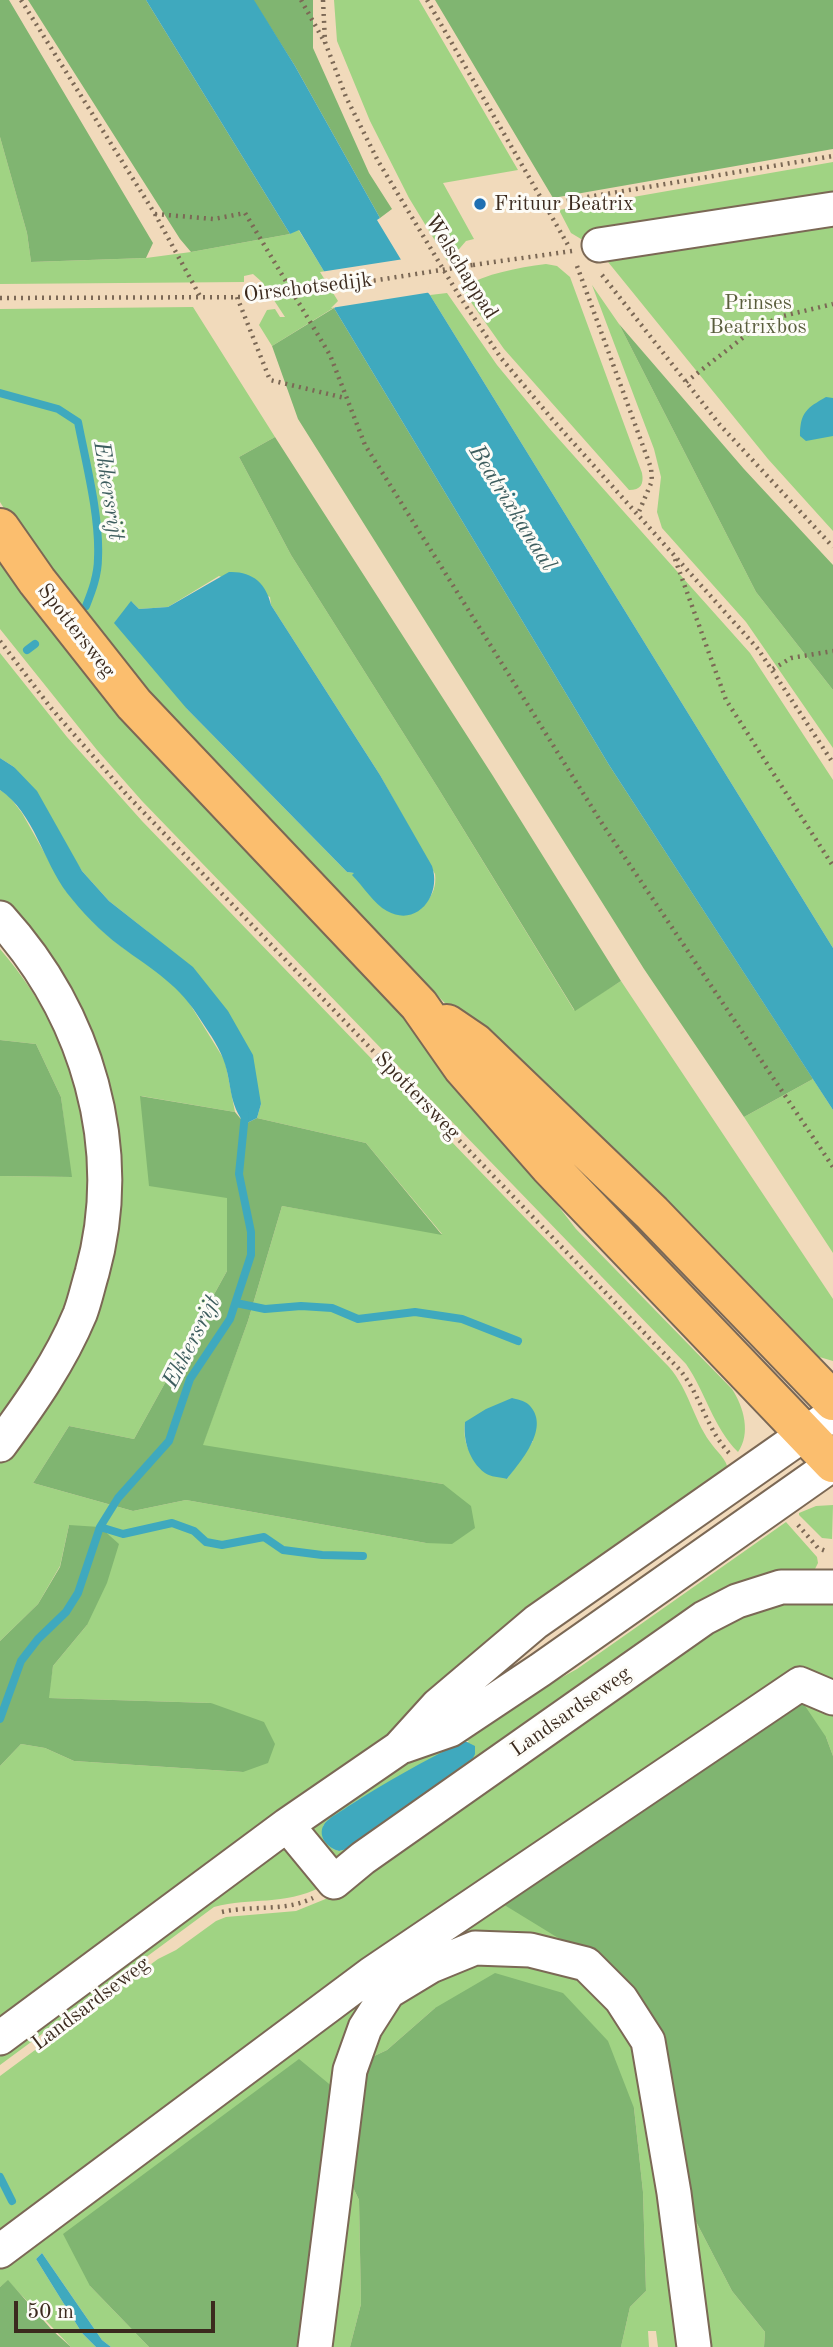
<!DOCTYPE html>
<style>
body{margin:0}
#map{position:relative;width:833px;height:2347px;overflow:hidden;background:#f1dabb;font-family:"Old Standard TT",serif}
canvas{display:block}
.scale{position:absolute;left:14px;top:2301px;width:201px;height:32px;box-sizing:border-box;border:4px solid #3b2a1e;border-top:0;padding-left:9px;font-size:21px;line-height:24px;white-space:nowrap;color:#3b2a1e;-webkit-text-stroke:5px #fdfcf7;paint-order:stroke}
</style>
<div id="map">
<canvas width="833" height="2347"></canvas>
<div class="scale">50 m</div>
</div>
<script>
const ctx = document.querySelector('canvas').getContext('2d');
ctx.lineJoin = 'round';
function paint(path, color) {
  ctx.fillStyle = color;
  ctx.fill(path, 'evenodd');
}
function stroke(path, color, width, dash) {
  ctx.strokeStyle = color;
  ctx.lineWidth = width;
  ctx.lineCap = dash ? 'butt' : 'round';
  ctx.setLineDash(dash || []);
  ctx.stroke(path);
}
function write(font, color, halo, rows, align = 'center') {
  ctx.font = font + ' "Old Standard TT",serif';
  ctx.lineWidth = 6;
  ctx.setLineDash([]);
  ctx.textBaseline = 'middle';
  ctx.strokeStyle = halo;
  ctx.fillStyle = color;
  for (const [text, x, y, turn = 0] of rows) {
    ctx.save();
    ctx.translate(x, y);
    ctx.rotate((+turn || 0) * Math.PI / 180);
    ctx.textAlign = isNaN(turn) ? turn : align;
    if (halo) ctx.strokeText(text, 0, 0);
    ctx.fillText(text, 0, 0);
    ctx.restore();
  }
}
paint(new Path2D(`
 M334 0H419L518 170 443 183 474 239 466 241 448 262 409 198 370 121 337 41Z
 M0 137 27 233 31 262 146 258 191 252 290 234 298 229 343 302 272 346 259 325 267 310 275 309 280 317H285L262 282 253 274 244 276V282L0 284Z
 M833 162V197L581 239 571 233 559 210Z
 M833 221V531L768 459 604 257Z
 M546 264 557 266 570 277 642 473C644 484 641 490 629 490L504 349 461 288C488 273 516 268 546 264Z
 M592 285 619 324 756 592 833 690V748L746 622 662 528 657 512 661 477 654 449Z
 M447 293 497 365 549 428 750 653 833 780V948L430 295Z
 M193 307 275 437 239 457 291 555 438 788 574 1010 621 981 833 1299V1361L816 1356 452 1010 345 904 185 738 16 527 0 502V309ZM219 576 270 597 271 605 380 775 435 874C438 896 421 913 399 915L354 873 347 872 187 709 132 602 139 609 168 607Z
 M0 558 447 1062 576 1229 732 1389C744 1407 751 1434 738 1452 713 1427 706 1393 686 1364L142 801 97 750 0 629Z
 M0 653 67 737 142 821 669 1367C689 1390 693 1418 710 1442 716 1451 727 1459 728 1470L532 1614 389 1733 0 2024V1766L21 1744 45 1748 74 1761 243 1772 211 1703 48 1698 53 1666 87 1625 69 1525 60 1566 38 1604 0 1641V1445L81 1310 94 1093 0 918V790L9 796 22 813 66 891 98 927 119 945 157 971 185 996 225 1061 235 1112 141 1096 227 1197V1271L134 1439 69 1426 33 1483 133 1511 186 1500 426 1543 443 1484 202 1446 248 1321 282 1206 442 1234 366 1143 257 1118 261 1104 147 931 109 901 82 871 14 767 0 758ZM465 1422 533 1441 507 1479C481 1463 461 1457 465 1422Z
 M0 949C91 1054 110 1184 64 1314 51 1352 23 1385 0 1418V1176L71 1177 61 1097 36 1044 0 1040Z
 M813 1079 833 1110V1253L744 1117Z
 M833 1505 832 1539 822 1538 799 1515V1513L816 1506Z
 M786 1522 817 1557 818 1563 814 1571 340 1859 334 1858 313 1837 314 1821 364 1786 577 1669ZM465 1741H469L347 1849 339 1851 333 1849 323 1826 327 1821 358 1800Z
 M833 1596V1756L826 1737 586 1952 406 1965 0 2238V2076L158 1959 176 1950 216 1921 226 1917 296 1911 328 1898 742 1610Z
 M281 1848 289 1849 321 1887C283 1906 252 1897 214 1907L0 2065V2053Z
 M520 1959 568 1973 610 2004 631 2033 684 2347H658L656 2331H648L649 2347H621L630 2307 646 2291 643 2192 634 2108 435 2008 387 2050 370 2058 396 2005 434 1975 486 1960Z
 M348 2005 362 2011 340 2093 90 2286 149 2347H111L102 2340 42 2253 36 2259 82 2333 96 2347H71L8 2281 0 2287V2257Z
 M656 2019 690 2210 732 2291 765 2332 764 2347H704Z
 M350 2181 359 2200 361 2304 350 2347H331Z`), '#a0d383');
paint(new Path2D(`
 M0 0H9L150 238 153 243 146 258 31 262 27 233 0 137Z
 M28 0H146L290 234 191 252 180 239Z
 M253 0H313V48L369 173 392 209 380 218 295 66Z
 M435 0H833V149L553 198Z
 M334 308 609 765 813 1079 744 1117 644 969 298 419 272 346Z
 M619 324 744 469 833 565V690L756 592Z
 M275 437 493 776 621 981 575 1011 438 788 291 555 239 457Z
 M0 1040 36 1044 61 1097 72 1177 0 1176Z
 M140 1096 235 1112 245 1124 257 1118 366 1143 442 1235 282 1206 248 1321 203 1445 443 1484 471 1506 475 1528 452 1544 426 1543 186 1500 133 1511 33 1483 69 1426 134 1439 227 1271V1198L149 1186Z
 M69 1525 100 1527 119 1544 107 1583 87 1625 53 1666 49 1698 211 1703 264 1722 275 1744 268 1763 243 1772 74 1761 45 1748 21 1744 0 1766V1641L38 1604 60 1567Z
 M799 1697 826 1737 833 1756V2347H764L765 2332 732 2291 690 2210 655 2019 608 1964 555 1936 493 1898Z
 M495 1973 563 1993 608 2041 634 2108 643 2192 646 2291 630 2307 621 2347H350L361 2304 359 2200 350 2181 356 2121 370 2058 387 2050 435 2008Z
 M299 2059 340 2093 311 2347H149L90 2286 63 2234Z
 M8 2280 52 2330 71 2347H0V2287Z`), '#80b571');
paint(new Path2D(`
 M146 0H254L295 66 380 218 377 220 403 263 430 295 833 948V1110L609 765 334 308 342 301 299 230 290 234Z
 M826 397 833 398V436L806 441 800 436C800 412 807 408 826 397Z
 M229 572C252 571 266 583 271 605L380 775 432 866C442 895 417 928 387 911 374 904 363 886 352 875L354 873 347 872 187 709 114 623 131 601 139 609 168 607Z
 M0 758 14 767 37 791 82 871 109 901 193 967 228 1011 253 1055 261 1104 257 1118 245 1124C229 1104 232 1087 225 1064 221 1050 210 1034 202 1022 179 984 154 971 120 946 100 931 82 912 67 893 43 861 34 813 0 790Z
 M512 1398C516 1399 525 1401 528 1404 552 1426 521 1461 507 1479 500 1477 490 1477 485 1473 469 1461 463 1440 465 1422L486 1409Z
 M465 1741 475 1746V1754L473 1758 347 1849 339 1851C327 1848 316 1835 325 1823 330 1817 340 1812 347 1807 383 1784 426 1759 465 1741Z
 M42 2253 102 2340 111 2347H96L82 2333 36 2259Z`), '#3fa9be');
paint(new Path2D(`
 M404 259 432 292 331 308 338 301 320 272Z`), '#f1dabb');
stroke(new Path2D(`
 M0 393 58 409 78 422C86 463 100 517 98 558 98 575 92 591 86 606
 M27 650 35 644
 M236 1303 265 1309 301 1306 332 1308 358 1319 415 1312 462 1319 518 1341
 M100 1527 123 1534 172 1523 194 1531 206 1542 222 1545 264 1537 283 1550 322 1555 363 1556
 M0 1719 21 1661 38 1639 66 1612 78 1593 100 1527 118 1498 169 1441 190 1379 230 1319 251 1255V1232L239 1174 245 1114
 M0 2177 12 2201`), '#3fa9be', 8);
const minor = new Path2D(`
 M599 245 833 209
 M0 918C87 1014 127 1147 92 1273 88 1286 85 1301 80 1314 60 1362 31 1403 0 1445
 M404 1746 450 1730 540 1670 833 1464
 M287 1825 334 1882 363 1858 704 1618 737 1601 781 1587H833
 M0 2038 287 1825 399 1748 438 1705 536 1622 833 1414
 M0 2251 371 1974 800 1684 833 1698
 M315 2347 350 2070 365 2028 388 1992 431 1966 475 1948 530 1950 586 1964 621 1999 648 2041 674 2193 694 2347`);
const major = new Path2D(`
 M0 528 37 581 134 704 419 1005 463 1068 549 1166 833 1463
 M447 1024 475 1043 652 1213 833 1401`);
stroke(minor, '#7b6855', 37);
stroke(major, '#7b6855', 42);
stroke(new Path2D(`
 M21 0 155 214 201 298
 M301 0 324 41
 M323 0 325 42 346 97 378 161 460 297 501 358 552 419 758 649 833 763
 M427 0 568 245
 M546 204 833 156
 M155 214 214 219 245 213 330 355 365 445 603 825 833 1167
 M473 265 572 251
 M577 266 651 468 652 481 638 514
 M602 275 720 425 833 547
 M237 297 270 380 345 398
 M0 298 270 297
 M686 382 749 333 779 317 833 304
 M675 559 726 700 833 866
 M0 641 51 708 127 795 680 1370C701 1396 706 1428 729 1453
 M773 669 791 658 833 651
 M798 1525 818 1548 828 1552
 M222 1912C252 1905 285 1912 313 1898`), '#7b6855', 4.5, [2, 5]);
stroke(minor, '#fff', 33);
stroke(major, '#fbbe6e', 38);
stroke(new Path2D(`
 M270 297 473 265`), '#7b6855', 4.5, [2, 5]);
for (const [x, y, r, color] of [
 [480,204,7,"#1f6fb2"]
]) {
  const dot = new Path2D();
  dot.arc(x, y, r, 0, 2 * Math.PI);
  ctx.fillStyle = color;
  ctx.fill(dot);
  stroke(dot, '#fdfcf7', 2.5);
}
write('21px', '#3b2a1e', '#fdfcf7', [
 ["Frituur Beatrix",494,204]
], 'left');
write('21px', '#3b2a1e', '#fdfcf7', [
 ["Welschappad",461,267,58],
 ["Oirschotsedijk",308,288,-7],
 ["Spottersweg",76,631,52],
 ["Spottersweg",417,1096,46],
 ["Landsardseweg",571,1712,-35],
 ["Landsardseweg",91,2004,-37]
]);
write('21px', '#595d3c', '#fdfcf7', [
 ["Prinses",758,303],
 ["Beatrixbos",758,327]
]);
write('italic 23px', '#3d5d5e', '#fdfcf7', [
 ["Ekkersrijt",108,491,81],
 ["Beatrixkanaal",512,508,58],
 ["Ekkersrijt",192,1342,-63]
]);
</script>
